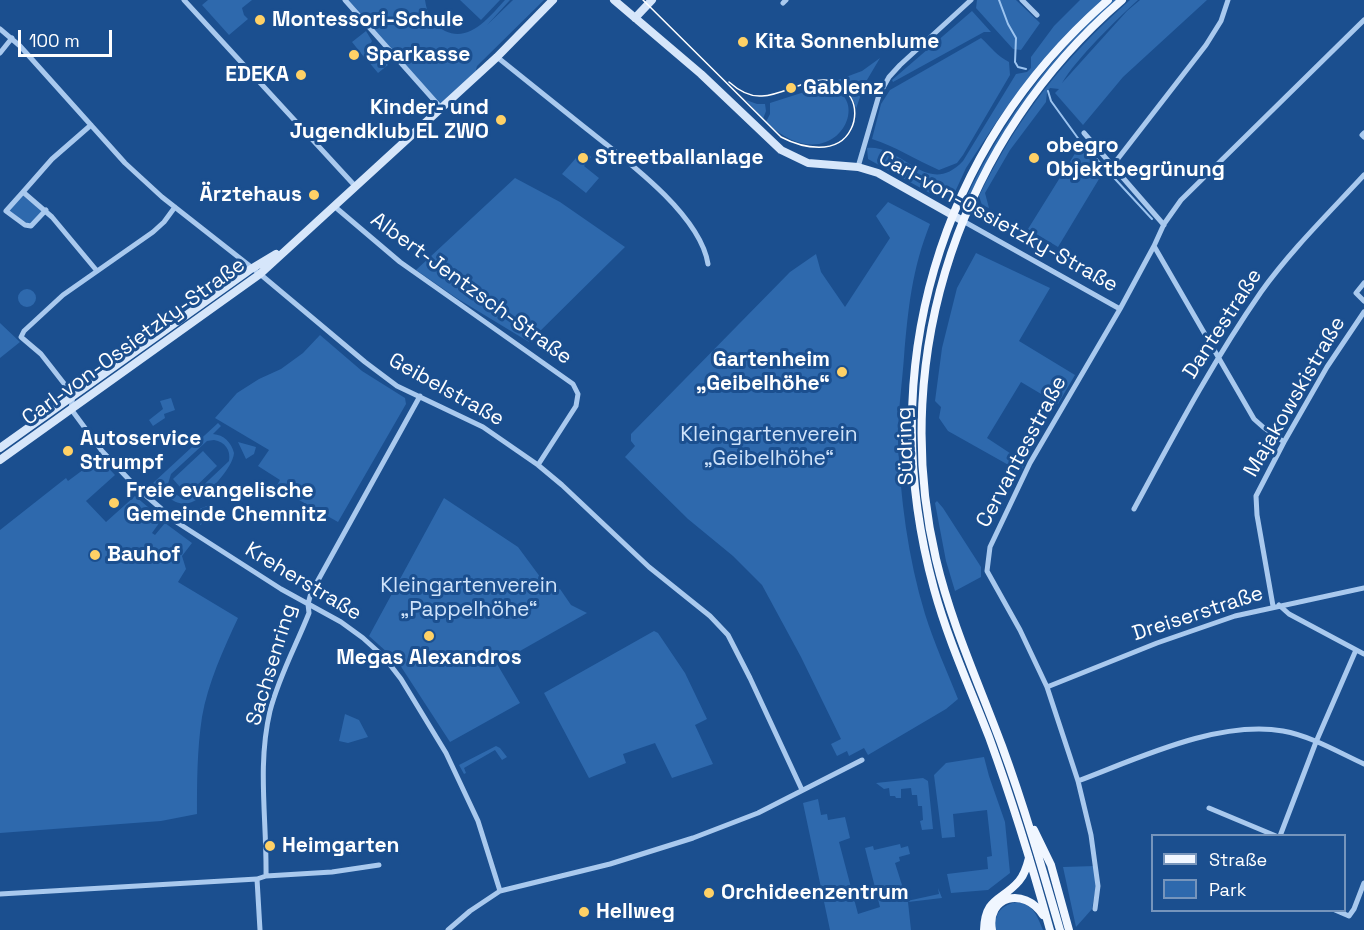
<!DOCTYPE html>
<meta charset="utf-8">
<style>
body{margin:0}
#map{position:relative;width:1364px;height:930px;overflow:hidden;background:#1b4f8f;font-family:"Space Grotesk",sans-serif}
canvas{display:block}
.legend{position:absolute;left:1151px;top:834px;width:195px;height:78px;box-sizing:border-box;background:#1b4f8f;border:2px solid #7695bc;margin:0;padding:8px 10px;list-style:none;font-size:18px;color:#fff}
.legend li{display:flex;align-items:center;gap:12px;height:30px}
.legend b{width:30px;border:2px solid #7695bc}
.scale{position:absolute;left:18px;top:30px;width:94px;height:27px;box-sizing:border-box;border:3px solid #fff;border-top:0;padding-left:8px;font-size:18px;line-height:21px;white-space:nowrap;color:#fff;-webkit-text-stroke:4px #1b4f8f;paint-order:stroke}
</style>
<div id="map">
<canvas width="1364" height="930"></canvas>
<ul class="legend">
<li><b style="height:8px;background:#f0f6ff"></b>Straße</li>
<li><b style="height:16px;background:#2e69ad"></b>Park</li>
</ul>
<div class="scale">100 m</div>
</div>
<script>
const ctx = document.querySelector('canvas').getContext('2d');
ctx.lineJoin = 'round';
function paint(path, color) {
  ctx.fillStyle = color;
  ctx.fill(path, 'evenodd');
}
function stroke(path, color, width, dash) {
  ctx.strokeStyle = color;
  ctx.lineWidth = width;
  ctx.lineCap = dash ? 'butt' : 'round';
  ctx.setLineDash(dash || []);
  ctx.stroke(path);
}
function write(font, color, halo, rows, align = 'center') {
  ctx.font = font + ' "Space Grotesk",sans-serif';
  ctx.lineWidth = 6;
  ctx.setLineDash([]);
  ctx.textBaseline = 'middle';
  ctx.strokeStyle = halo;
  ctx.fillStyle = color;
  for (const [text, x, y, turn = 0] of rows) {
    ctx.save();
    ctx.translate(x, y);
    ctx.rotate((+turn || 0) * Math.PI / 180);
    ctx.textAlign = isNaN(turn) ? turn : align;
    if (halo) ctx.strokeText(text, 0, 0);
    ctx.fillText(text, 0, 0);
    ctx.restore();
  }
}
paint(new Path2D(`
 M208 0H252L242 8 244 15 248 19 229 35 202 5Z
 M345 0H425C427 14 432 24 445 31 470 43 490 16 505 0H510L487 25 513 0H544L477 66 476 70 479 74 441 108Z
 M460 0H500L481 20Z
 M977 0H1016L1040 23 1021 50 1013 49 976 8Z
 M1080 0H1103L1062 40 1031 75 999 118 966 168 955 192 951 191 945 196 937 197 868 159 867 148C903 144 927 199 963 161L1016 74 1027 72 1031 68V57L1054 26Z
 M1113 0H1117C1051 58 1006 121 968 199L966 198C1001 123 1051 55 1113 0Z
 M1130 0H1138C1115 21 1077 58 1062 83L1127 11 1140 0H1207L1123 77 1083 125 1055 93 1059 89 1050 88 1047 92 1046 102 1010 150 985 193 989 208 982 205 979 196C1019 115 1063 59 1130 0Z
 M972 11 991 32H984L893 82 892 80Z
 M366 31 372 41 364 57 352 42Z
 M981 38C991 47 997 56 1009 62L1010 75 963 155 957 163 939 170C916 160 895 146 872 139L881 104 890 90Z
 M375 50 388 65 378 73 368 61Z
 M880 58 864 85 856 109C853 96 847 88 835 81L862 71Z
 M820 87C881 88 836 188 766 122L770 114V103Z
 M746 100 757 104H765L766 111 763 119Z
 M1079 147 1102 174 1058 247 1028 229Z
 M583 150 591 157 584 166 599 178 586 193 562 174Z
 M515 178 560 202 625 247 529 342 458 299 416 270Z
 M22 195 43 211 30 225 10 212 9 210Z
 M888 202 930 224C912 269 908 309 904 357 902 384 898 412 898 439 900 497 908 558 925 614 934 643 947 671 958 699L946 709 868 755 864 748 849 756 847 751 837 756 831 744 841 739 801 657 762 585 733 556 688 519 625 457 635 446 631 441V434L790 272 816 254 821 272 845 307 890 238 876 216Z
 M976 253 1050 288 1019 341 1075 375 1058 404 1021 382 987 438 1025 463 1021 472 948 431 939 418 941 407 935 401 942 348 957 288Z
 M18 298a9 9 0 1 1 18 0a9 9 0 1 1-18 0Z
 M0 323 20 342 0 358Z
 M320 335 362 371 405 398 406 404 338 522 276 487 280 480 258 466 269 450 215 418 237 393 259 379 281 369 303 353Z
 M171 398 175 410 164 414 165 418 153 426 149 420 163 409 160 401Z
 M218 423 221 426 213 434C224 435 231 442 234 453 233 468 206 497 192 502 176 508 163 496 163 481L155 487 153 483ZM214 440C225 442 231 450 229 461L192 496C181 501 173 494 168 484L171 474 207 441Z
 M238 442 256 447 254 454 246 459Z
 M203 451 217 466 187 495 173 479Z
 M99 458 115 475 86 501 106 522 135 496 162 519 152 533 155 535 165 523 192 543 182 556 186 569 178 582 238 618C223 650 208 683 202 717 197 750 197 782 197 814L161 821 0 833V530L66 478 68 481Z
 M444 498 518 547 552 593 560 589 571 605 587 613 497 664 520 703 450 742 398 662 369 636Z
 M937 501 943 508 981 567V577L955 591 946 561 935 503Z
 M207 506 201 525 195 521 189 513Z
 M275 517a7 7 0 1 1 14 0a7 7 0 1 1-14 0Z
 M654 631 658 633 685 673 707 719 695 725 713 764 672 778 655 743 623 754 626 763 589 778 544 693Z
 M345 714 359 720 368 737 348 743 339 741Z
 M496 746 500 748 507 757 502 760 495 750 464 768 466 773 464 774 459 765Z
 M984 757 989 776 1005 822 1010 873 988 890 951 893 947 874 988 869 987 857 992 856 987 810 953 814 955 837 942 838 934 775 946 763Z
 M923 778 928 781 933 829 922 830 920 821 923 820 922 806H918L917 795H912L911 788 901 789V798H896L895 796H890L889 788 884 789 876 783Z
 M818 799 821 815 827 814 828 820 845 817 850 838 839 842 858 914 880 907 865 848 873 846 874 850 900 844 901 848 908 846 910 854 899 857 900 861 895 863 907 901 939 894 938 888 942 898 908 902 911 930H830L803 803Z
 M1095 866 1096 886 1092 909 1076 927 1063 867Z
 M1018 902C1034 905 1037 916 1043 930H996C993 914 1002 904 1018 902Z`), '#2e69ad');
stroke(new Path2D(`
 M999 0 1008 24 1016 38 1015 62 1018 67 1026 69
 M1048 91 1051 101 1080 141 1152 219`), '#9cc4f0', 2);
stroke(new Path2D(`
 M184 0 356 187
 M345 0 441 108
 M1022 0 1037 15
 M783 3 786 0
 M0 29 20 46 125 163 162 197 260 274 365 362 397 386 483 427 538 465 562 485 649 567 710 616 728 635 750 678 802 790
 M0 53 12 38
 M497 57C526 80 554 103 583 126 622 157 700 213 708 264
 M1084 133 1164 225
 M1364 133 1362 135 1364 137
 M1113 165 1206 45 1221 21 1228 0
 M858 167 879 95 889 77 900 65 971 0
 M23 192 52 159 91 125
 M334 206 400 262 573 384 578 394 576 406 538 465
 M175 207 164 222 153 232 63 295 24 331 21 337 41 354 73 395 71 409 102 451 137 488 178 523 281 589 341 622 363 638 384 657 401 679 446 753 478 821 500 891
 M46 210 31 226 25 225 6 211 23 192 52 217 97 271
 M963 221 1120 309
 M1154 246 1254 419 1263 427 1284 442
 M1364 283 1356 293 1364 301
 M1134 509C1174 435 1213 361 1261 292 1291 250 1329 213 1364 175
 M1279 605 1289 614 1364 654
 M1273 606 1257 515 1256 496 1284 442 1327 367 1364 312
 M1047 687 1157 643 1235 616 1364 588
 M1078 781C1139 758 1218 720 1283 731 1311 736 1338 752 1364 764
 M1209 808 1276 836
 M1280 836 1316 742 1356 650
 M266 876C267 821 257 766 270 711 279 676 296 646 309 613L308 604 311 593 420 396
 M257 879 260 930
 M0 894 257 879 266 876 332 872 379 865
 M1095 909 1098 886 1091 835 1078 781 1047 687 1020 630 987 571 990 547 1030 463 1120 309 1154 246 1164 224 1181 200 1364 20
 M1335 910 1349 916 1354 909 1364 883
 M448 930 470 911 500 891 610 864 693 838 758 813 862 760`), '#a9c9ee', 5);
stroke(new Path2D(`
 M614 0 701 74 781 150 808 163 858 167 878 173 963 221
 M635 18 652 0
 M0 448 251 269 276 254
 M0 460 260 274 497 57 553 0`), '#d6e6fa', 8);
stroke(new Path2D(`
 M1034 830 1051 865 1069 930
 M984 930C985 897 1002 901 1019 881 1025 874 1027 866 1029 858
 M992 930C986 896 1024 886 1043 915
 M1050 930C1032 865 1012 800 989 737 970 688 948 640 934 589 874 371 937 149 1108 0
 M1060 930C1042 868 1024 806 1002 746 979 684 951 623 936 559 888 353 962 137 1122 0`), '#f0f6ff', 8);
stroke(new Path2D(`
 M643 0 781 137C802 148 838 156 851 129 856 119 856 107 851 98 829 59 792 95 762 96 750 97 738 90 729 82`), '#fff', 1.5);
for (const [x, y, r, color] of [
 [260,20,6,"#ffd166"],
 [743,42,6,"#ffd166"],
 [354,55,6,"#ffd166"],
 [301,75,6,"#ffd166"],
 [791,88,6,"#ffd166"],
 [501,120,6,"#ffd166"],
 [583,158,6,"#ffd166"],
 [1034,158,6,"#ffd166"],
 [314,195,6,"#ffd166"],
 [842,372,6,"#ffd166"],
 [68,451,6,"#ffd166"],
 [114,503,6,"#ffd166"],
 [95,555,6,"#ffd166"],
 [429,636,6,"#ffd166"],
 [270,846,6,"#ffd166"],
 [709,893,6,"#ffd166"],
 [584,912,6,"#ffd166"]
]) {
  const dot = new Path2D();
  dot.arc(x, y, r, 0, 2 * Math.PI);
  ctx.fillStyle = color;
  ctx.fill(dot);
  stroke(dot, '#1b4f8f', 2);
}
write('bold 21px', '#fff', '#1b4f8f', [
 ["Montessori-Schule",272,20],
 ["Kita Sonnenblume",755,42],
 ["Sparkasse",366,55],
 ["EDEKA",289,75,"right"],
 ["Gablenz",803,88],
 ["Kinder- und",489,108,"right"],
 ["Jugendklub EL ZWO",489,132,"right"],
 ["obegro",1046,146],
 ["Objektbegrünung",1046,170],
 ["Streetballanlage",595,158],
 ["Ärztehaus",302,195,"right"],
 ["Gartenheim",830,360,"right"],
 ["„Geibelhöhe“",830,384,"right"],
 ["Autoservice",80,439],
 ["Strumpf",80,463],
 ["Freie evangelische",126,491],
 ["Gemeinde Chemnitz",126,515],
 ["Bauhof",107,555],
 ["Megas Alexandros",429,658,"center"],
 ["Heimgarten",282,846],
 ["Orchideenzentrum",721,893],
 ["Hellweg",596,912]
], 'left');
write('21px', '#fff', '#1b4f8f', [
 ["Carl-von-Ossietzky-Straße",998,222,29],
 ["Albert-Jentzsch-Straße",471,289,36],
 ["Dantestraße",1223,324,-57],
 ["Carl-von-Ossietzky-Straße",134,342,-36],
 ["Geibelstraße",446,390,29],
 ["Majakowskistraße",1295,397,-60],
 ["Südring",906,446,-92],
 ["Cervantesstraße",1022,452,-62],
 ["Kreherstraße",303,582,31],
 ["Dreiserstraße",1198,614,-18],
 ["Sachsenring",272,665,-73]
]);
write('21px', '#cfe3fa', '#1b4f8f', [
 ["Kleingartenverein",769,435],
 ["„Geibelhöhe“",769,459],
 ["Kleingartenverein",469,586],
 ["„Pappelhöhe“",469,610]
]);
</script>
